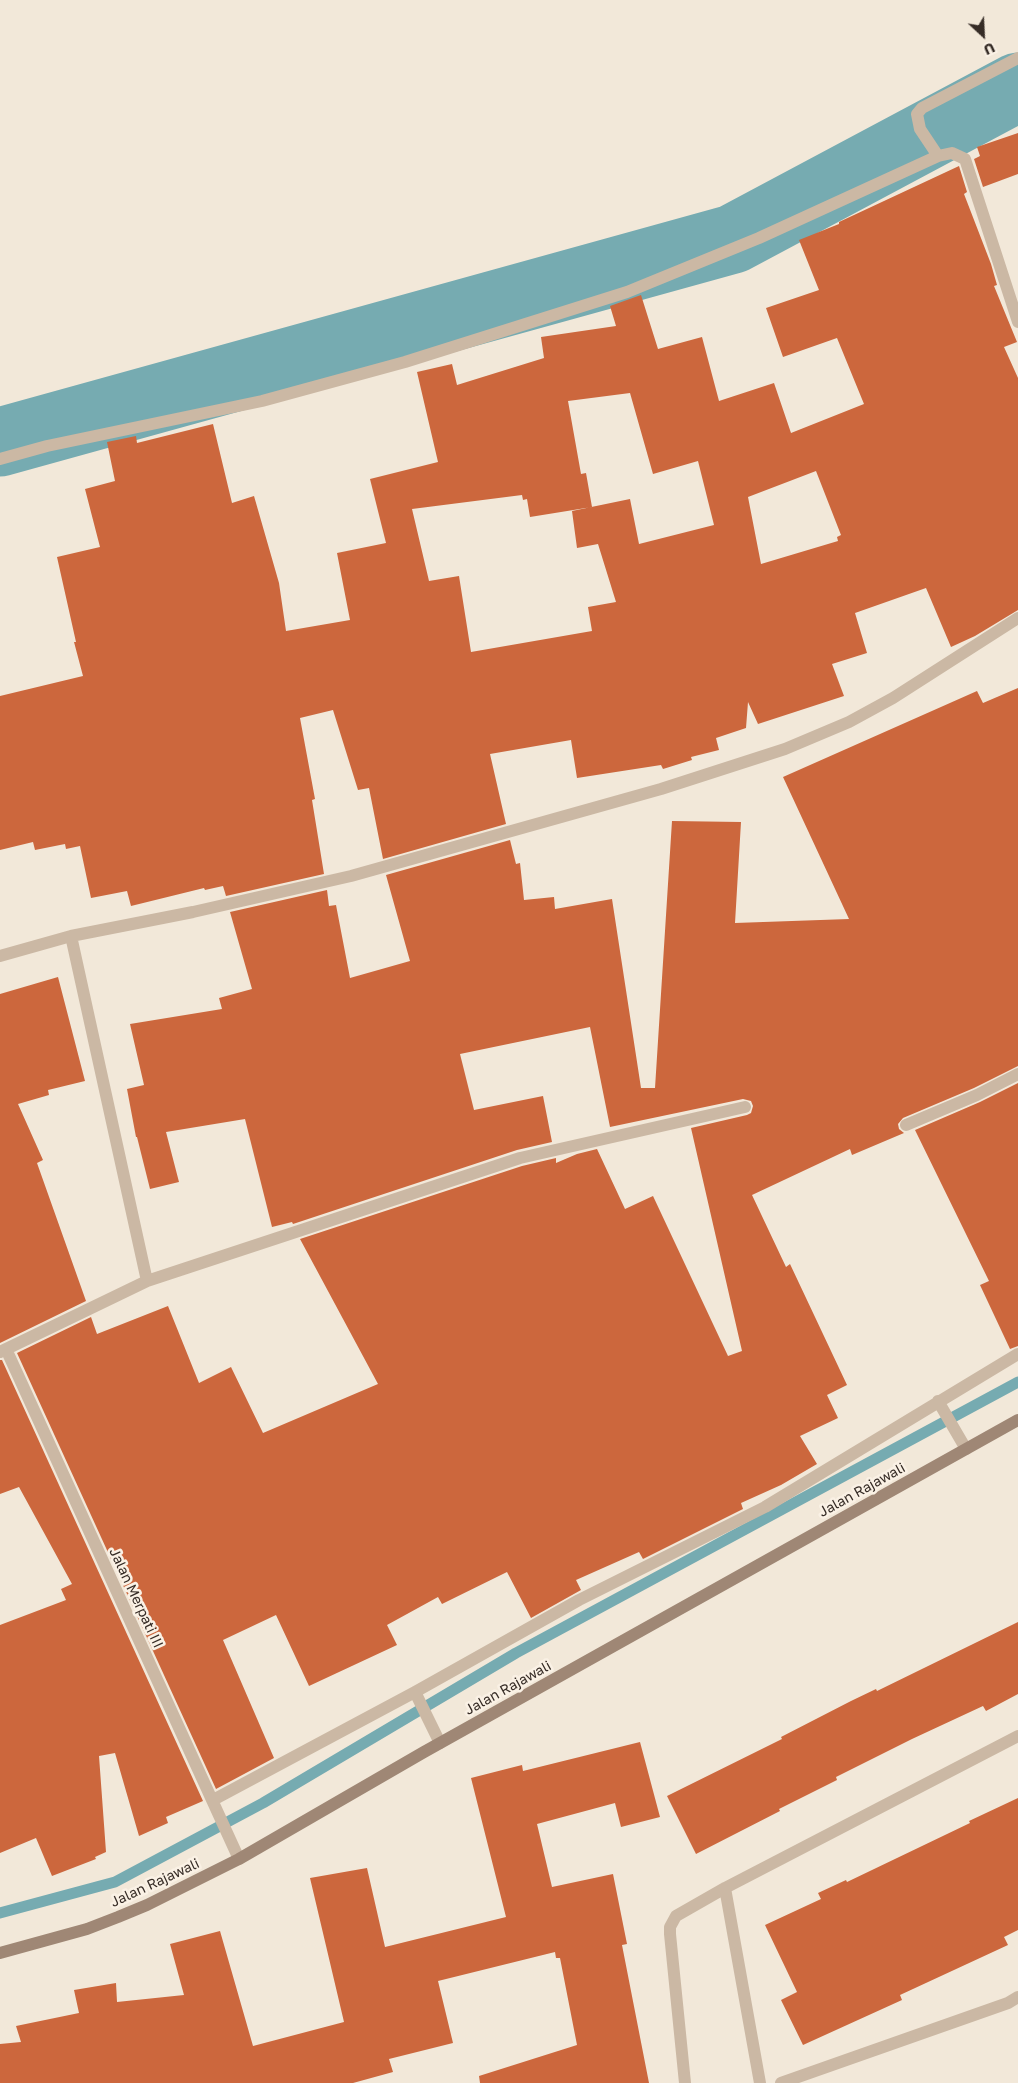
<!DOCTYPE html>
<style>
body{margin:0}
#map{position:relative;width:1018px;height:2083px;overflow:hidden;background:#f2e8d9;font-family:"Golos Text",sans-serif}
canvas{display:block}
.north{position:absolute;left:958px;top:10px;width:50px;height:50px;-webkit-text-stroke:4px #faf1e5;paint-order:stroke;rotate:155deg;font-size:14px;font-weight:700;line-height:20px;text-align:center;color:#362c26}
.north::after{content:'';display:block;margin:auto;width:18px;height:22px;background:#362c26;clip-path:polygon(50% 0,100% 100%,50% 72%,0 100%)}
</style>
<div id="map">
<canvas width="1018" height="2083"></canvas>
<div class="north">U</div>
</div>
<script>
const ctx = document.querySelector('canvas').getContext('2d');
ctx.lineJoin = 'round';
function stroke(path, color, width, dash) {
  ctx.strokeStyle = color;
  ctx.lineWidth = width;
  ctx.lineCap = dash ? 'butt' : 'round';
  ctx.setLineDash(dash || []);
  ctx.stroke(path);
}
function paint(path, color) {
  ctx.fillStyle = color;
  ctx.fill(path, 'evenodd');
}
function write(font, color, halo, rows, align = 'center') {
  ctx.font = font + ' "Golos Text",sans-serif';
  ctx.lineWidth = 5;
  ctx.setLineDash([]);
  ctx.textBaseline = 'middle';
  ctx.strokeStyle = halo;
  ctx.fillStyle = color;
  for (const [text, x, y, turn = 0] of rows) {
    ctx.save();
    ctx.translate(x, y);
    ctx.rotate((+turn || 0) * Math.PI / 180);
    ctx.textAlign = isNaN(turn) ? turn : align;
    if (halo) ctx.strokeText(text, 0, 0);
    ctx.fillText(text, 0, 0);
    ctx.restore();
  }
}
stroke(new Path2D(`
 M0 1913 115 1882 263 1803 516 1653 1018 1382`), '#76abb1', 11);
stroke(new Path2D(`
 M0 442 733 239 1018 87`), '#76abb1', 69);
paint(new Path2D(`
 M1018 133V174L983 187 974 159 980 156 977 147Z
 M959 166 967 192 964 194 991 264 997 285 994 286 1017 342 1004 347 1018 378V610L975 636 951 647 926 588 855 613 867 653 832 664 844 696 758 724 748 702 746 728 716 738 719 750 691 757 692 760 663 769 661 765 577 778 571 740 490 754 506 824 383 859 369 788 358 790 333 710 300 718 315 799 312 800 324 874 226 896 223 886 205 890 204 888 131 906 127 891 91 898 80 846 66 849 65 844 35 850 33 842 0 850V696L83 676 74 642H76L57 557 100 547 85 489 115 481 107 442 136 436 137 443 213 424 232 503 254 496 279 583 286 631 350 620 337 553 386 543 370 479 438 462 417 372 452 364 457 385 544 358 541 337 616 326 610 306 641 295 658 349 702 337 719 401 774 383 791 433 864 404 837 338 783 357 766 308 819 290 799 240 839 224V222ZM630 393 653 474 698 461 714 525 639 544 630 499 572 511 577 548 598 544 616 602 588 607 592 631 471 652 459 576 429 581 412 509 522 495 523 500 527 499 530 517 592 507 586 473 581 474 568 401ZM816 471 841 535 837 537 838 541 761 564 748 497Z
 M1018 688V1066L974 1088 903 1118 898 1124 899 1129 904 1133 852 1155 850 1149 752 1195 786 1267 790 1264 847 1385 827 1395 838 1418 800 1436 817 1464 781 1485 741 1503 743 1509 643 1559 639 1552 576 1580 581 1590 531 1618 507 1572 442 1604 438 1597 387 1625 397 1645 309 1686 276 1615 223 1640 274 1758 216 1789 17 1353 91 1317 97 1334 168 1306 199 1383 231 1367 263 1433 378 1384 300 1239 522 1166 556 1158V1163L577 1154 597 1149 625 1209 653 1196 728 1356 742 1351 691 1128 747 1115 751 1113 753 1106 751 1101 743 1099 610 1127 590 1027 460 1054 474 1110 543 1096 552 1142 517 1150 293 1224 292 1222 272 1227 245 1119 166 1132 179 1182 150 1189 137 1137H136L127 1089 144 1085 130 1024 222 1009 219 998 252 989 230 912 327 890 329 906 336 905 350 978 410 961 386 875 510 840 516 864 520 863 524 900 554 897 555 909 612 899 641 1088H655L672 821 741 822 735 923 849 919 783 777 977 691 983 703Z
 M58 977 85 1081 48 1090 49 1095 18 1104 43 1160 37 1163 86 1301 0 1343V994Z
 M1018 1083V1346L1010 1349 980 1285 989 1281 915 1130 980 1102Z
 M0 1360H2L203 1801 166 1817 168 1823 139 1836 115 1753 99 1756 106 1852 95 1857 96 1859 52 1876 36 1838 0 1853V1625L66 1600 61 1589 72 1584 19 1487 0 1494Z
 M1018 1622V1694L986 1711 983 1706 912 1739 836 1777 837 1780 779 1809 780 1811 696 1854 667 1796 782 1739 781 1737 851 1701 876 1689 877 1691Z
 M640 1742 660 1817 621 1827 615 1803 537 1824 552 1887 613 1874 627 1944 622 1945 649 2083H480L479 2076 577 2045 560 1958H556L555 1952 438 1981 453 2043 389 2059 393 2072 353 2083H0V2044L21 2042 16 2026 79 2013 74 1990 116 1983 117 2002 184 1995 170 1944 220 1931 253 2046 344 2022 310 1878 367 1868 385 1947 506 1917 471 1778 522 1765 523 1771Z
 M1018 1798V1930L1004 1937 1008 1945 900 1995 902 2000 803 2045 781 2000 797 1992 765 1925 821 1899 818 1893 846 1880 847 1882 970 1823 969 1821Z`), '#cc673d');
stroke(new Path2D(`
 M906 1125 977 1095 1018 1074`), '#cbb8a4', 12);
stroke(new Path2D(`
 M938 156 920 129 917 114 922 108 1018 58
 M0 459 47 446 262 401 405 362 627 292 759 238 938 156 952 153 965 159 1018 322
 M71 936 147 1281
 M0 956 71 936 193 912 351 876 661 789 785 749 849 722 893 698 1018 618
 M6 1349 239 1859
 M0 1352 147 1281 520 1158 745 1107
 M938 1401 966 1449
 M415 1692 440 1743
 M213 1800 415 1692 579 1600 765 1507 1018 1354
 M725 1888 760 2083
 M685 2083 670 1934V1927L676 1916 725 1888 1018 1736
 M781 2083 1008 2003 1018 1997`), '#cbb8a4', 12);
stroke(new Path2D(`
 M0 1953 87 1929 118 1917 147 1905 239 1859 424 1752 1018 1420`), '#9f8775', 12);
write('14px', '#362c26', '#faf1e5', [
 ["Jalan Rajawali",862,1490,-29],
 ["Jalan Merpati III",136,1598,65],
 ["Jalan Rajawali",508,1688,-29],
 ["Jalan Rajawali",155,1883,-25]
]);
</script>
